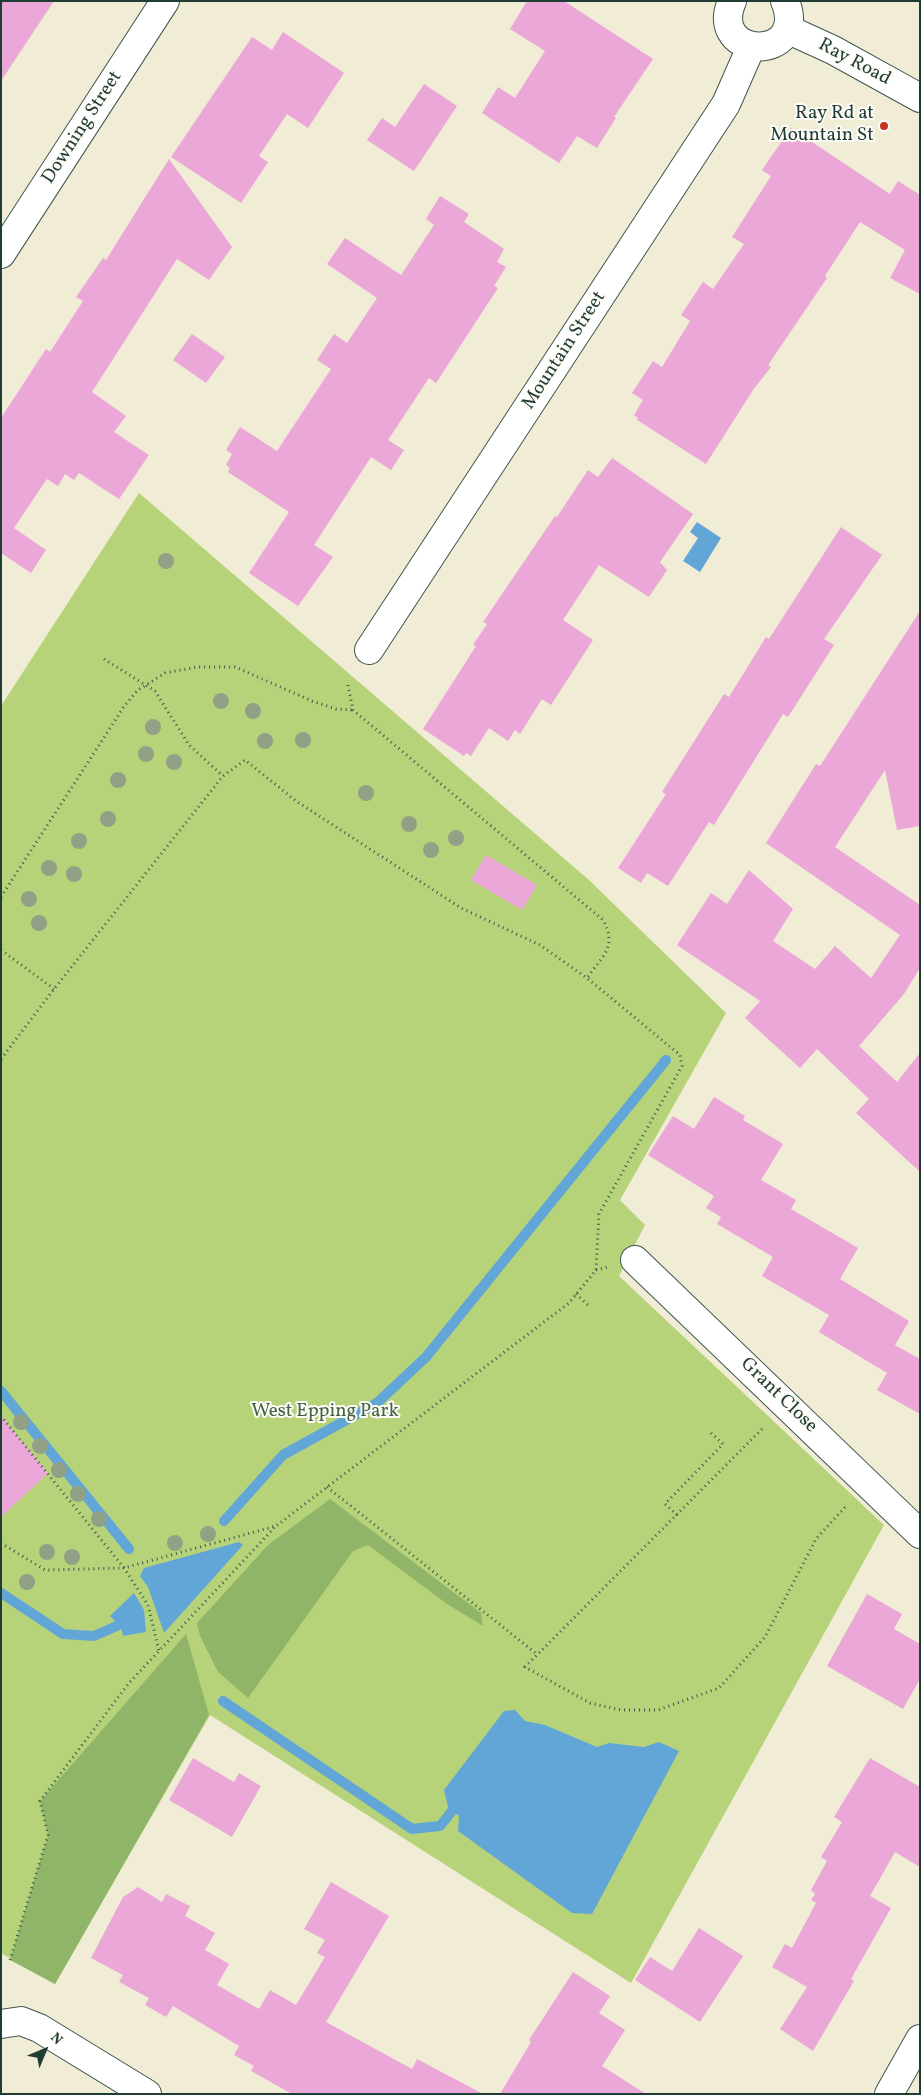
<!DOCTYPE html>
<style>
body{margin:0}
#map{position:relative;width:921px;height:2095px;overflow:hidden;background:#f0ecd5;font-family:Vollkorn,serif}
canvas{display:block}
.frame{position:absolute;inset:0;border:2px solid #1f3d34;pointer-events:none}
.north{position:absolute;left:20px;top:2025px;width:50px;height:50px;-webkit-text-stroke:4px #fdfcf7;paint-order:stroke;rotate:45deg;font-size:14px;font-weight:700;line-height:20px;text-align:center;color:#1f3d34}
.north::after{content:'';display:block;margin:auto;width:18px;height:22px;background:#1f3d34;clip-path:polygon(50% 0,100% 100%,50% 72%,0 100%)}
</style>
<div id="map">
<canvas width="921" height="2095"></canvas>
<div class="frame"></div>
<div class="north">N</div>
</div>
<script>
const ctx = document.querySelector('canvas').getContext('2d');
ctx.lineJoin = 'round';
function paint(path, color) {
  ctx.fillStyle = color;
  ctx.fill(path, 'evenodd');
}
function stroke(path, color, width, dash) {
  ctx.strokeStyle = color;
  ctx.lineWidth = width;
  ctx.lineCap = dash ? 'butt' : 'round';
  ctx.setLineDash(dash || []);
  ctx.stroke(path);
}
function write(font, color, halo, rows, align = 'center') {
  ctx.font = font + ' Vollkorn,serif';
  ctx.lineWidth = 4;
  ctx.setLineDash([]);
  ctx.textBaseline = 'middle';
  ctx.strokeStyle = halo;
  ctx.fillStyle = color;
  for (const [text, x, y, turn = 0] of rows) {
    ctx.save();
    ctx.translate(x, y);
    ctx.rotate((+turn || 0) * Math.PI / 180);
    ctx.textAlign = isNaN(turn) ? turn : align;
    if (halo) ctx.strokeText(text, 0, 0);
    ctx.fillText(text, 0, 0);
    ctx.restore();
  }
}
paint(new Path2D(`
 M139 493 589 880 726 1013 620 1200 645 1225 619 1276 884 1525 631 1983 210 1715 55 1984 1 1953V706Z`), '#b6d379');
paint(new Path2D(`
 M330 1499 481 1613 483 1626 447 1604 368 1545 353 1551 248 1698 218 1672 200 1636 197 1623 268 1545Z
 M186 1634 209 1715 55 1984 10 1960 48 1835 40 1801Z`), '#90b569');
paint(new Path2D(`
 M697 522 721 538 700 572 683 561 698 538 690 532Z
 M239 1542 243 1545 164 1633 148 1587 140 1576 144 1568Z
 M134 1593 144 1610 146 1632 123 1636 121 1627 110 1616Z
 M515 1710 525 1721 545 1725 597 1747 609 1743 644 1747 659 1742 679 1751 592 1914 572 1913 458 1831 459 1816 448 1807 444 1790 504 1711Z`), '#62a6d7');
stroke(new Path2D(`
 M1 1391 129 1549
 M224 1521 283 1455 377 1403 426 1357 666 1060
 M1 1593 63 1634 94 1636 119 1625
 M223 1701 412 1829 440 1826 452 1811`), '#62a6d7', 10);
paint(new Path2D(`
 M1 1H54L1 81Z
 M527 1H564L653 59 614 117 616 118 597 148 577 136 559 163 482 113 498 87 515 98 545 51 510 29Z
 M283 32 344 73 308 128 287 114 259 156 268 162 241 203 171 157 252 37 272 50Z
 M424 84 457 106 414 171 367 140 382 118 395 127Z
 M791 128 890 194 898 181 920 195V294L890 278 905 250 860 222 825 276 827 278 768 365 771 367 753 390 706 464 637 420 638 418 634 415 643 400 632 393 653 361 662 367 690 321 681 315 703 282 713 289 744 244 732 237 771 176 762 170Z
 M169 159 232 247 209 280 177 259 92 392 126 416 114 432 149 455 119 499 79 473 74 480 65 474 58 486 47 479 14 528 46 550 31 573 1 553V418L46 349 50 352 83 301 76 297 103 258 106 260Z
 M440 196 469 214 464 222 504 249 497 262 506 267 494 286 498 288 436 383 429 378 388 440 404 450 391 470 371 457 314 545 333 557 298 606 249 573 289 512 228 472 230 468 226 465 232 454 226 450 240 427 277 451 331 369 317 360 334 334 347 343 377 298 327 264 345 238 401 275 434 225 426 219Z
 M192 334 225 357 206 383 173 360Z
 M612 458 693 514 660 562 667 570 649 597 599 565 563 620 593 640 551 705 542 699 520 734 515 730 508 741 489 728 471 756 466 753 464 756 423 729 476 646 473 645 487 624 483 622 555 516 557 517 588 470 598 477Z
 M841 527 882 555 824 639 834 645 788 717 783 714 714 825 709 822 668 886 647 873 641 883 618 868 666 794 662 792 724 694 729 697 766 637 769 639Z
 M920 611V826L897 830 885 770 835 847 920 905V968L904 994 859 1046 897 1082 920 1053V1172L856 1113 869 1099 817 1049 800 1068 745 1018 760 1001 677 945 711 893 727 904 749 870 793 909 773 941 815 969 835 946 871 978 900 935 766 843 816 764 820 766Z
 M486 855 537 885 522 910 471 880Z
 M714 1097 745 1116 743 1120 783 1144 761 1180 796 1200 791 1209 858 1248 840 1279 909 1321 895 1345 920 1359V1414L877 1390 887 1373 819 1332 829 1315 762 1276 773 1257 717 1224 721 1217 706 1208 714 1196 648 1155 673 1116 694 1129Z
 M1 1416 48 1473 1 1517Z
 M867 1594 902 1614 894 1629 920 1644V1679L903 1709 827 1666Z
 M193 1758 234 1782 239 1773 261 1786 232 1837 169 1800Z
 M870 1758 920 1787V1867L895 1852 870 1896 891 1908 851 1979 854 1981 813 2051 780 2029 807 1987 772 1967 785 1944 792 1948 816 1903 811 1900 815 1894 811 1890 827 1861 821 1857 842 1822 834 1817Z
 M331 1882 389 1916 326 2022 412 2069 417 2059 483 2094H292L251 2071 254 2066 234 2055 239 2046 173 2006 166 2017 145 2005 149 1998 119 1982 123 1975 91 1958 123 1897 138 1887 162 1902 166 1894 190 1906 185 1916 215 1933 205 1950 229 1964 217 1985 259 2009 270 1990 296 2005 325 1957 317 1953 325 1940 304 1929Z
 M699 1928 743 1956 700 2022 635 1980 650 1957 672 1971Z
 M573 1972 610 1996 599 2013 625 2030 602 2066 646 2094H500L531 2042 529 2040Z`), '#eaa7d7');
const minor = new Path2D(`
 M732 1C707 60 810 63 785 1
 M787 29 833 50 920 98
 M1 254 165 1
 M369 650 726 104 751 47
 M635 1260 920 1534
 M1 2024 21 2021 39 2028 147 2094
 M889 2094 920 2039`);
stroke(minor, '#3e574c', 30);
stroke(new Path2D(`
 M104 659 155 691 189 745 223 776
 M348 685 353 710 603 920C618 947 602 956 587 978
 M1 897 125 705 138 690 165 673 197 667H235L312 701 336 709 353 710
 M1 950 54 989
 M1 1059 54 989 223 776 245 760 296 801 461 908 540 945 587 978 680 1055 682 1066 599 1214 596 1270 569 1303 276 1526 124 1568 1 1416
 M596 1270 608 1267
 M576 1294 588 1305
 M762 1429 525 1667 590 1703 621 1710H658L719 1688 765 1637 816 1539 847 1505
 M327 1487 538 1655
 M677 1515 665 1504 723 1444 711 1433
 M1 1543 45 1570 124 1568 148 1605 159 1651 275 1527
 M10 1960 48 1835 40 1801 129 1683 159 1651`), '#3e574c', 3, [1, 4]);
stroke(minor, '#fff', 28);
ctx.fillStyle = '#92a086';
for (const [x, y] of [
 [166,561],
 [221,701],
 [253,711],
 [153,727],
 [303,740],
 [265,741],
 [146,754],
 [174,762],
 [118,780],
 [366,793],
 [108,819],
 [409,824],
 [456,838],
 [79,841],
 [431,850],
 [49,868],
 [74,874],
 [29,899],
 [39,923],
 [21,1422],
 [40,1446],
 [59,1470],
 [78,1494],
 [99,1519],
 [208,1534],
 [175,1543],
 [47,1552],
 [72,1557],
 [27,1582]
]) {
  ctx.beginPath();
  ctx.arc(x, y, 8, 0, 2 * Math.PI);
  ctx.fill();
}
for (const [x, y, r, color] of [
 [884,126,5,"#c8321e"]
]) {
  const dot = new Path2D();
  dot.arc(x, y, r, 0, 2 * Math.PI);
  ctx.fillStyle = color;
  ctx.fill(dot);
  stroke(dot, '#fdfcf7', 2);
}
write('19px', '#1f3d34', '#fdfcf7', [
 ["Ray Road",854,63,28],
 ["Downing Street",83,128,-57],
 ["Mountain Street",565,351,-57],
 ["Grant Close",778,1396,44]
]);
write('19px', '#1f3d34', '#fdfcf7', [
 ["Ray Rd at",874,115],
 ["Mountain St",874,137]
], 'right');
write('19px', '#456245', '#fdfcf7', [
 ["West Epping Park",325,1413]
]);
</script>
